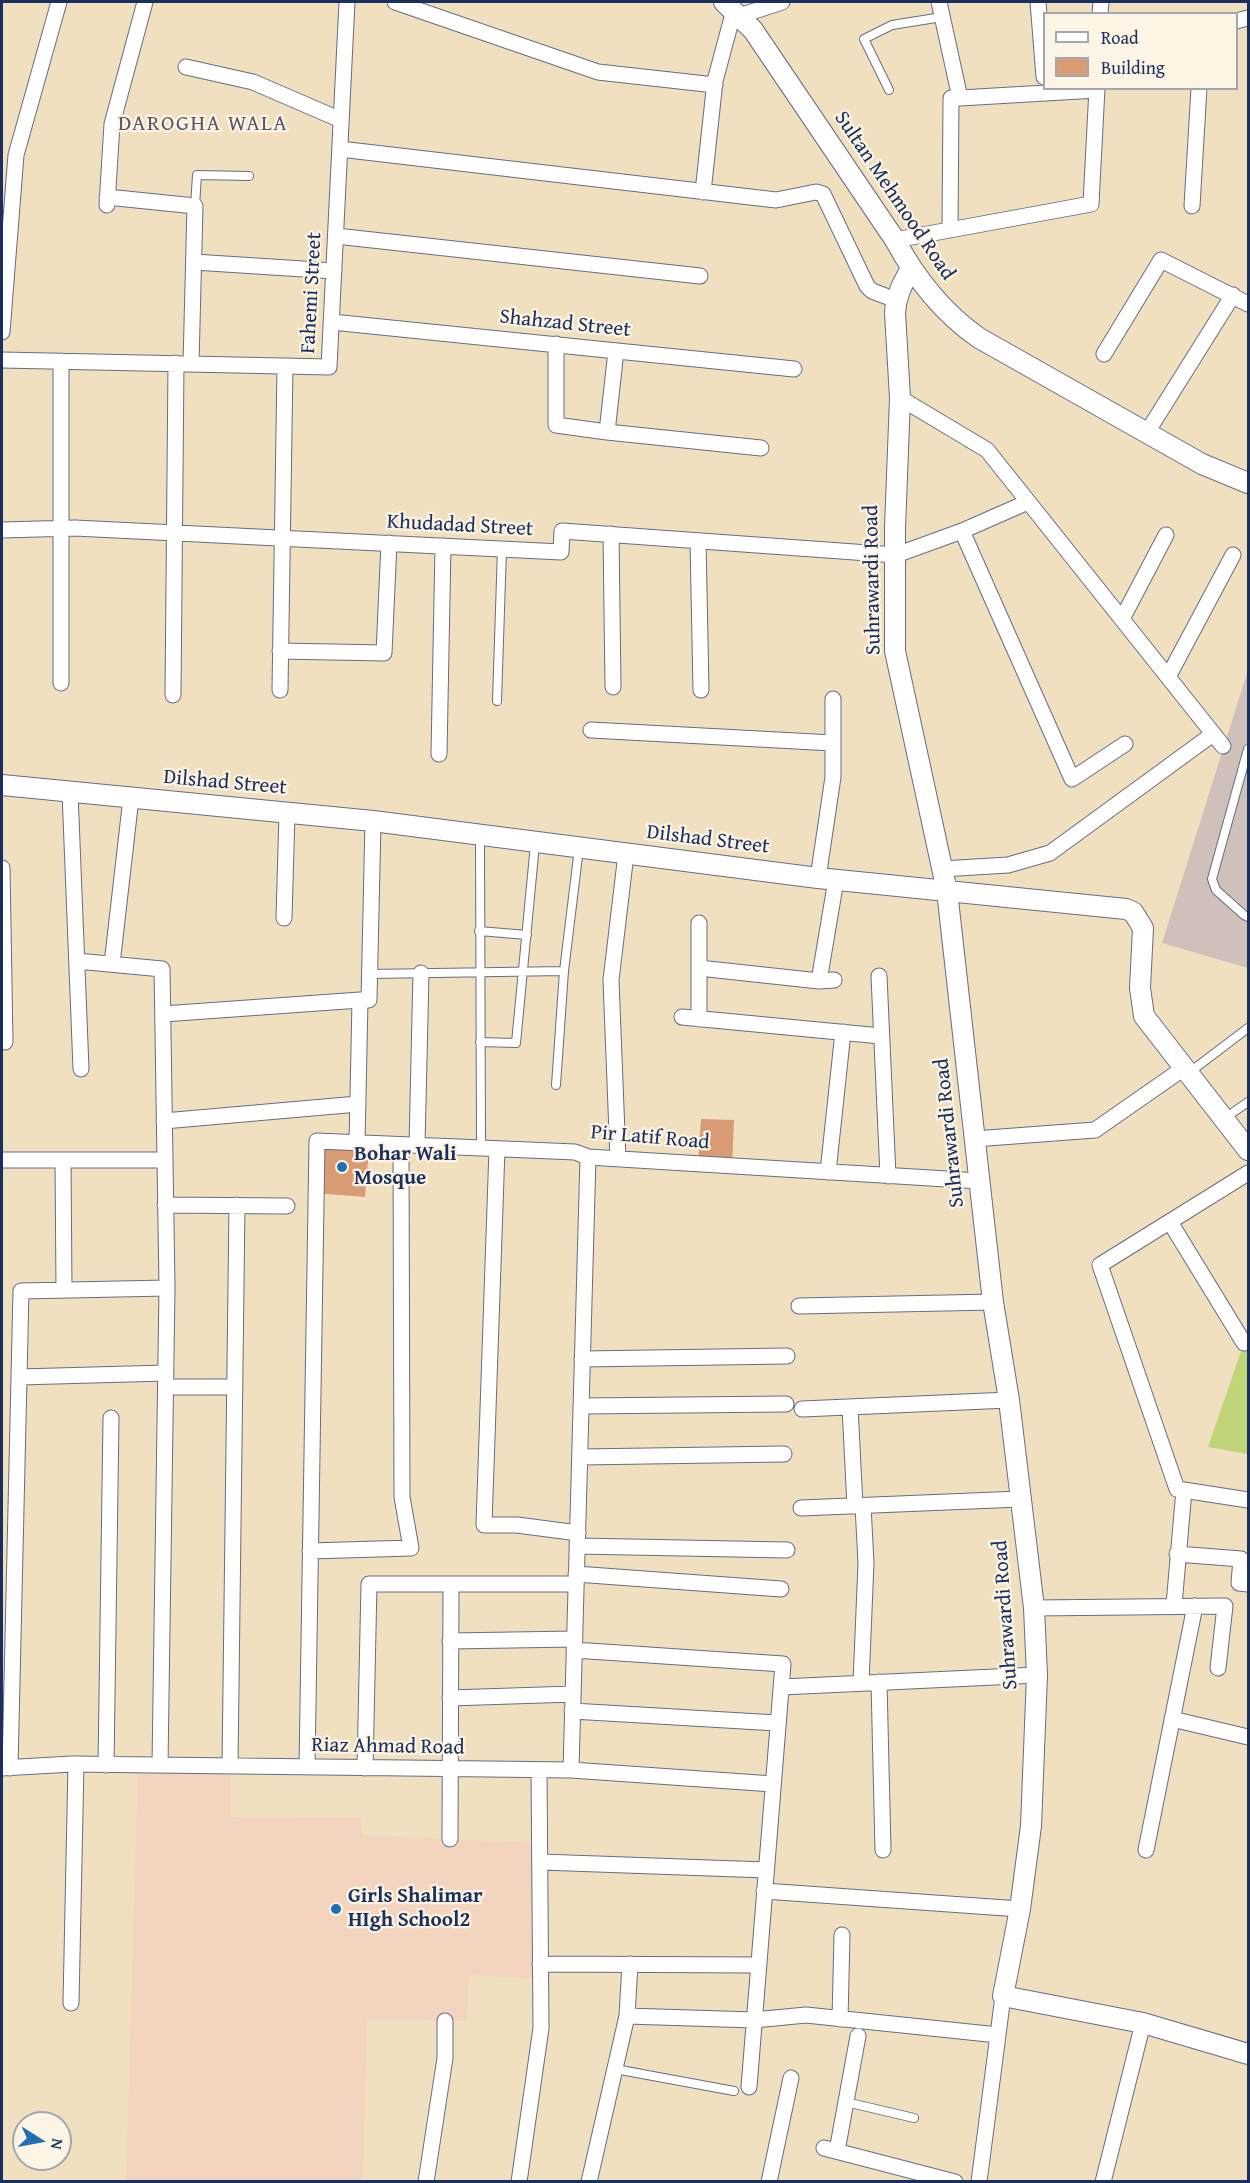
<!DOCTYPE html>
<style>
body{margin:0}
#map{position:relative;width:1250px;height:2183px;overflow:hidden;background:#f1e0bf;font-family:"Gentium Book Plus",serif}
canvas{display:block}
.frame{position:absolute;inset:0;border:3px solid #1b2f5e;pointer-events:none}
.legend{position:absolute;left:1043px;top:12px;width:195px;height:78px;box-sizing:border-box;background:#fcf5e5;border:2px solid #a2a6af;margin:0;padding:8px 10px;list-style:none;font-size:18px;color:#1b2f5e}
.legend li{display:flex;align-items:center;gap:12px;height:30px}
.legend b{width:30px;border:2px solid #a2a6af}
.north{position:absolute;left:12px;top:2111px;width:60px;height:60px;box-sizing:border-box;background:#fcf5e5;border:2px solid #a2a6af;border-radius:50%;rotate:101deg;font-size:16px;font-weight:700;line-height:24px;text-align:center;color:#1b2f5e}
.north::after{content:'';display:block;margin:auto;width:21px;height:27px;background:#1f6fb2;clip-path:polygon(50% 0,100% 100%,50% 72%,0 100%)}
</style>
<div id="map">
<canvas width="1250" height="2183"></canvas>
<div class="frame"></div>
<ul class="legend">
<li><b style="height:8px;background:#fff"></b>Road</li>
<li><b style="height:16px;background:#d89b74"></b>Building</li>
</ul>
<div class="north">N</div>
</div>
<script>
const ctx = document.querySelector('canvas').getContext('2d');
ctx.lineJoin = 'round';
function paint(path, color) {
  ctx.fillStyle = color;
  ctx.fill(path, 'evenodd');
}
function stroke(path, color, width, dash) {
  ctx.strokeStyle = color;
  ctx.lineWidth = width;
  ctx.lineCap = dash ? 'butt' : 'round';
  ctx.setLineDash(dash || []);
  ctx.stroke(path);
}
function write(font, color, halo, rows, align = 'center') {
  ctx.font = font + ' "Gentium Book Plus",serif';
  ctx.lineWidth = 4.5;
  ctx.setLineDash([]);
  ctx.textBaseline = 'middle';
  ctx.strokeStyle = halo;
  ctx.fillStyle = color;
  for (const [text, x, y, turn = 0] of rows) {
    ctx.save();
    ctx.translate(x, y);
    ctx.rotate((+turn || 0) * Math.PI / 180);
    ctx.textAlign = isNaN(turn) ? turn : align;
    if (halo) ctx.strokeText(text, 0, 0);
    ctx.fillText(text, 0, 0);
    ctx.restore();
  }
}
paint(new Path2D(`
 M138 1765 230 1766V1817L361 1818 362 1835 536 1843 541 1979 469 1975 467 2021 367 2020 363 2181 126 2182Z`), '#f3d4be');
paint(new Path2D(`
 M1248 670V968L1162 943Z`), '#cfc0ba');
paint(new Path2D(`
 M1248 1331V1454L1208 1447Z`), '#c0d478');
paint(new Path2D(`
 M701 1119 734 1120 732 1166 698 1164Z
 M317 1135 370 1137 365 1197 314 1193Z`), '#d89b74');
const service = new Path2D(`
 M889 90 864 39 892 25 942 17
 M195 206 197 175 249 176
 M497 701 502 549
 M1248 749 1212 879 1216 890 1244 915 1248 917
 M480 836 481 1148
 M479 931 527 935
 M369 974 564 971
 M480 1042 516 1043 535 844
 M1190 1072 1248 1028
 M556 1085 564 971 579 848
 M1225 1118 1248 1102
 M615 2069 734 2091
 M846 2102 914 2118`);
const minor = new Path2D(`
 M395 2 598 72 715 85
 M939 2 960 98 1097 90
 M1038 2 1044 77
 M1100 14 1101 2
 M739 16 782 2
 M1236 21 1248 18
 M186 67 253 82 341 120
 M340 149 776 200 816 192 823 194 867 286 872 291 896 300
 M703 192 715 81 734 10
 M107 197 195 206 191 364
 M107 205 112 124 145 2
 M1192 206 1199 88
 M950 229 951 98H960
 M336 236 700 276
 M895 240 1091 204 1097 88
 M194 262 334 271
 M332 322 794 369
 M2 332 16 155 59 2
 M556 344V425L607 432
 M616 351 607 432 761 448
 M1104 354 1161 260 1248 304
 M2 360 329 367 347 2
 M61 361V683
 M900 398 987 450 1223 746
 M1146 434 1233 295
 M1028 502 962 531 1072 779 1125 744
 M2 530 75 528 561 552 562 531 896 555 962 531
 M611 534 613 687
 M698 541 701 690
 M1122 619 1166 535
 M280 651 384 653 389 543
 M1168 677 1233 555
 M280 690 285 366
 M173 695 176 363
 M591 730 833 743
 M439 754 443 546
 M70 792 81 1069
 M2 868 5 1042
 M942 869 1008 865 1050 853 1213 734
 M818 878 833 777V699
 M284 918 287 813
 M699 923V1019
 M77 961 162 969 165 1160
 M112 964 131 798
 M699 968 819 981 834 980
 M879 976 888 1176
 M819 981 836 880
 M163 1014 360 1000
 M682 1017 881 1036
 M164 1121 358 1104
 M974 1139 1095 1130 1184 1068
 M357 1143 360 1000H369L373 821
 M417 1145 421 973
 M497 1149 484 1525H517L578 1533
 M618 1159 611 980 626 854
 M2 1160H165L167 1288 160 1765
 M63 1160 64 1290
 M828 1172 843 1032
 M1248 1173 1100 1265 1177 1489 1248 1500
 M165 1205 287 1206
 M1170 1222 1244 1343
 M799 1306 993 1302
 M582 1359 787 1356
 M19 1377 166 1373
 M166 1387H235
 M581 1406 786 1404
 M850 1407 855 1506
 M802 1409 1009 1400
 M580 1457 784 1454
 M801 1508 1020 1499
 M577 1546 787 1550
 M310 1551 411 1548 402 1497 401 1145
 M1177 1554 1241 1559 1239 1583 1248 1584
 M576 1574 781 1589
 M1174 1605 1184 1490
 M1034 1608 1225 1606 1218 1668
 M450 1641 575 1639
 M574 1650 783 1664 749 2087
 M879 1682 883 1850
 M861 1683 866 1563 863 1506
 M782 1687 1037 1675
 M450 1698 573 1694
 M572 1711 777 1723
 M1172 1719 1248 1737
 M106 1765 111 1418
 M230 1766 237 1205
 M307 1767 317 1141 575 1152 588 1157 979 1181
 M2 1768 72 1764 571 1770 773 1784
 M10 1768 21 1291 167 1288
 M365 1768 369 1584H576
 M571 1770 588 1157
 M450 1839 451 1584
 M1146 1850 1195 1606
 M541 1862 766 1870
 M764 1891 1020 1909
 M540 1964 758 1965
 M71 2003 76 1764
 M627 2016 754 2020 806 2015 998 2035
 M840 2019 842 1935
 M824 2148 955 2182
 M837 2151 858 2036
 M426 2182 445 2058V2021
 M519 2182 541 2028 539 1770
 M589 2182 627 2016 630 1964
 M769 2182 791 2078
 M979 2182 1003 1996
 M1103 2182 1143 2023`);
const tertiary = new Path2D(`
 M724 2 753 30 895 240C916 279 943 313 979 338L1202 464 1248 483
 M911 269C902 284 896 296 895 313L900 398 895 528V651L947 891 993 1302 1009 1400 1034 1608 1037 1675 1031 1826 1020 1909 1003 1996 1143 2023 1248 2054
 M2 785 373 821 818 878 1126 909 1133 912 1143 928 1140 988 1144 1016 1248 1150`);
stroke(service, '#666d80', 10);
stroke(minor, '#666d80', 17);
stroke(tertiary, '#666d80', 22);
stroke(service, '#fff', 8);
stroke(minor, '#fff', 15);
stroke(tertiary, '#fff', 20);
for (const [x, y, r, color] of [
 [342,1167,6,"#1f6fb2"],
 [336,1909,6,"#1f6fb2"]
]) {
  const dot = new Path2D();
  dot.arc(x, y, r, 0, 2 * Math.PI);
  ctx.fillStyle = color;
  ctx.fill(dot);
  stroke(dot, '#fcf5e5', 2);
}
write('21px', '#1b2f5e', '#fcf5e5', [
 ["Sultan Mehmood Road",894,196,56],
 ["Fahemi Street",312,293,-87],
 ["Shahzad Street",565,324,6],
 ["Khudadad Street",460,526,3],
 ["Suhrawardi Road",873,580,-91],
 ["Dilshad Street",225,783,5],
 ["Dilshad Street",708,840,7],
 ["Suhrawardi Road",950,1133,-96],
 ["Pir Latif Road",650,1138,5],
 ["Suhrawardi Road",1006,1615,-94],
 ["Riaz Ahmad Road",388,1747,1]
]);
write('bold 21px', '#1b2f5e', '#fcf5e5', [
 ["Bohar Wali",354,1155],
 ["Mosque",354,1179],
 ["Girls Shalimar",348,1897],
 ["HIgh School2",348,1921]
], 'left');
ctx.letterSpacing = '1.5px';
write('22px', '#5d5566', '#fcf5e5', [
 ["DAROGHA WALA",203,124]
]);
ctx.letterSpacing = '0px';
</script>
